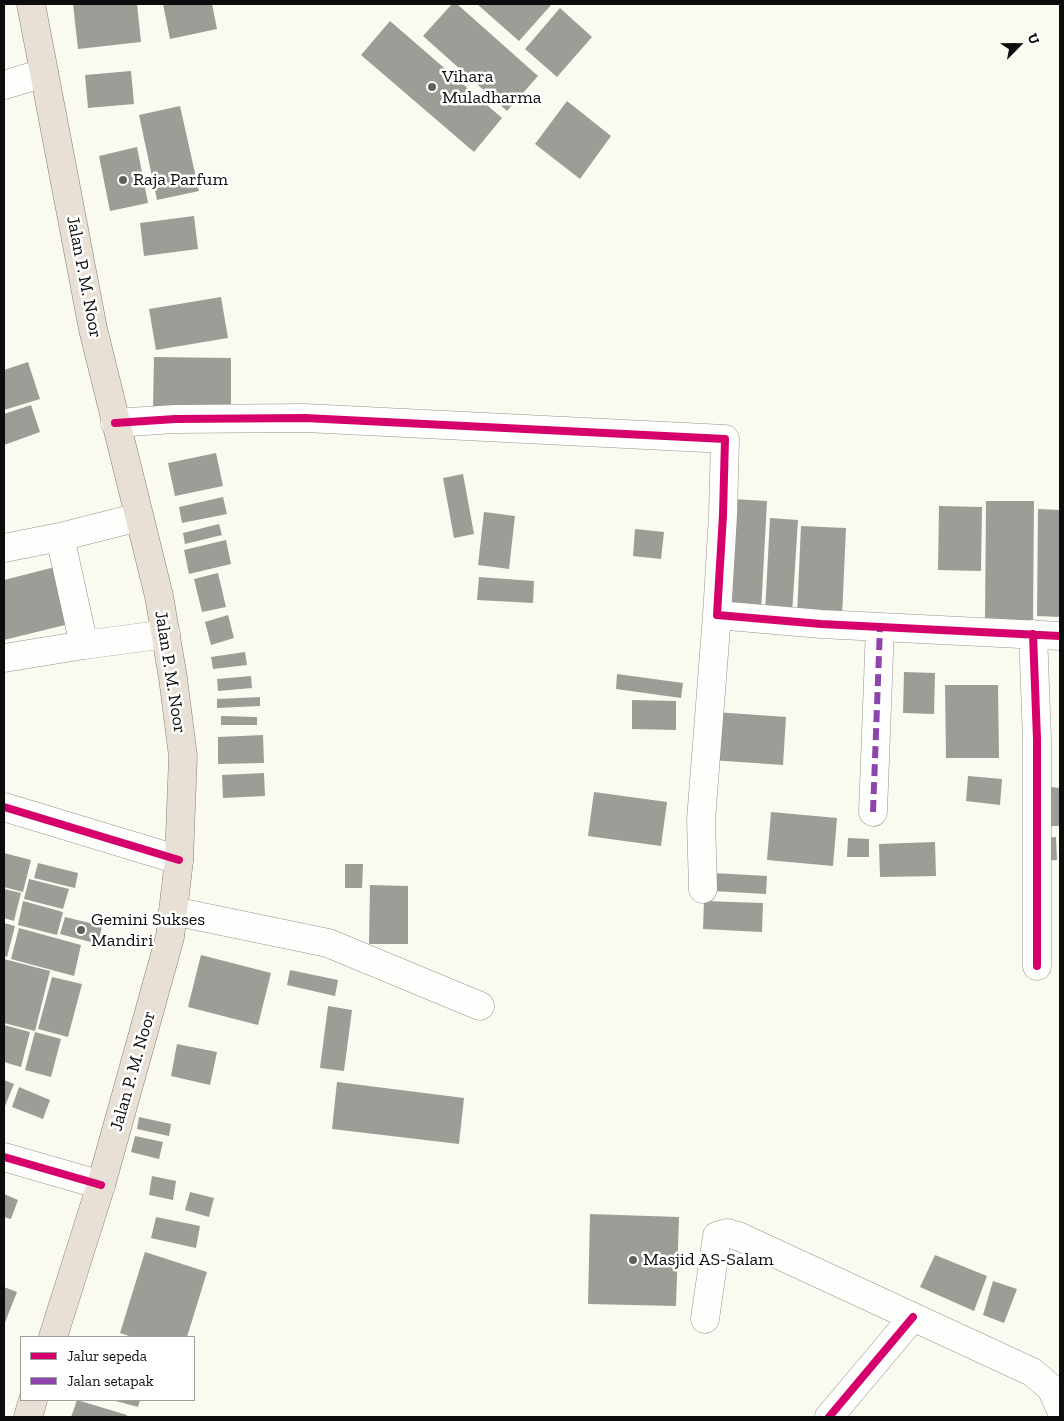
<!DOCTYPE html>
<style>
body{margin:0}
#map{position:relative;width:1064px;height:1421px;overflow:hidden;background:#fbfaf0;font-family:"Zilla Slab",serif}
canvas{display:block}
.frame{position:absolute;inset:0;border:5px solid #0c0c0c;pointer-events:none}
.legend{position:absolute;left:20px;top:1336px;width:175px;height:65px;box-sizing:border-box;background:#fff;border:1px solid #9e9e9e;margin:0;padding:6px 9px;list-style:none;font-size:15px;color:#0c0c0c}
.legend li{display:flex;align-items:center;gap:10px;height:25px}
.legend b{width:25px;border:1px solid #9e9e9e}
.north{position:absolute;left:994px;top:20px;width:50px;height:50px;-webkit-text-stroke:4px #fff;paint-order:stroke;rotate:67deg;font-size:14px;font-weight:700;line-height:20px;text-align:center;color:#0c0c0c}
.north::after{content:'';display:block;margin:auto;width:18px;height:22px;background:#0c0c0c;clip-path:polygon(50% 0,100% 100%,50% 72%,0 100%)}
</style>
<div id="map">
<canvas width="1064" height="1421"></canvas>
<div class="frame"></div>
<ul class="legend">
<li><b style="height:6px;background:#d6006c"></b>Jalur sepeda</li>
<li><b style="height:6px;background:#8e44ad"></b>Jalan setapak</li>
</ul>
<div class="north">U</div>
</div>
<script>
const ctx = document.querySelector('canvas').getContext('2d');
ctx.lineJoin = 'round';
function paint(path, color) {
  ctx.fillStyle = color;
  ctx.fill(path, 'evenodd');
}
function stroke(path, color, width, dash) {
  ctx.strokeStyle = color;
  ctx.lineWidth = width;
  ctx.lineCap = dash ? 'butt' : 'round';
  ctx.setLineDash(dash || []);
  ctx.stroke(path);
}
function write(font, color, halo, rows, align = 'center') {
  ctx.font = font + ' "Zilla Slab",serif';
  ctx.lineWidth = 5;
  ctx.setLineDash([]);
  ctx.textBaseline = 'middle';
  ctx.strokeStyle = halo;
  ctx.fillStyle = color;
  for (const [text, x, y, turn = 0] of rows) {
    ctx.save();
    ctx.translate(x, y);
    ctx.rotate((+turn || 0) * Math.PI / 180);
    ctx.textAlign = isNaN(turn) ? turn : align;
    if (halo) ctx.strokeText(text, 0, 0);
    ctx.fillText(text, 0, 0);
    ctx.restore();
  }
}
paint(new Path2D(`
 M73 4H137L141 42 78 49Z
 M163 4H212L217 29 170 39Z
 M452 4H457L538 76 507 111 423 36Z
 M477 4H552L519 41Z
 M560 8 592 37 557 77 525 49Z
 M390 21 502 118 474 152 361 55Z
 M131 71 134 104 88 108 85 75Z
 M567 101 611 136 580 179 535 144Z
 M180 106 199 191 157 200 139 115Z
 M137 147 148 203 110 211 99 156Z
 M194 216 198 249 144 256 140 223Z
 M221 297 228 338 156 350 149 309Z
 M154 357 231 358V408H153Z
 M28 362 40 399 4 410V370Z
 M31 405 40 432 4 445V414Z
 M216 453 223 486 175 496 168 463Z
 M463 474 474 534 454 538 443 478Z
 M223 497 227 514 182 523 179 507Z
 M733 499 767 501 761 612 726 610Z
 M986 501H1034L1033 622H985Z
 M939 506 982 507 981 571 938 570Z
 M1038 509 1060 510V617L1037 616Z
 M484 512 515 516 509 569 478 565Z
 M770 518 798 520 792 614 765 613Z
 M219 524 222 535 185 544 183 533Z
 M801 526 846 528 842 617 797 615Z
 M635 529 664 532 661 559 633 556Z
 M226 540 231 564 189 574 184 550Z
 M55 567 69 624 4 640V580Z
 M218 573 226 607 202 612 194 579Z
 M479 577 534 581 533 603 477 600Z
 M228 615 234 638 211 645 205 622Z
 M245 652 247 665 213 669 211 657Z
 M904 672 935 673 934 714 903 713Z
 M617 674 683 683 681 698 616 689Z
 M251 676 252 688 218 691 217 679Z
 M945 685H998L999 758H946Z
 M260 697V706L217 708V699Z
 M632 700 676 701V730L632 729Z
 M715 712 786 717 783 765 711 760Z
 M221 716 257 717V725H221Z
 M263 735 264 763 218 764V737Z
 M264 773 265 796 223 798 222 775Z
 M968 776 1002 779 1000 805 966 801Z
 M1051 787 1060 788V826H1048Z
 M594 792 667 802 661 846 588 836Z
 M771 812 837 818 833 866 767 860Z
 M1056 837 1057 860 1040 861 1039 838Z
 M848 838 869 839V857H847Z
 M935 842 936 876 880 877 879 844Z
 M4 853 31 860 23 892 4 887Z
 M38 863 78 873 75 888 34 878Z
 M345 864H363L362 888H345Z
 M713 873 767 876 766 894 712 891Z
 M29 879 69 889 63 909 24 899Z
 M370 885 408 886V944H369Z
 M4 889 21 893 14 921 4 918Z
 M23 901 63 912 57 935 18 925Z
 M704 901 763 903 762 932 703 929Z
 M65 917 102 926 98 944 60 934Z
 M4 923 15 926 7 957 4 956Z
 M19 928 81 945 74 976 11 959Z
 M201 955 271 973 258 1025 188 1007Z
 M4 959 50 971 35 1031 4 1023Z
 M290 970 338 980 335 996 287 985Z
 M52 977 82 984 68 1037 38 1029Z
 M328 1006 352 1010 344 1071 320 1068Z
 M4 1025 30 1032 21 1067 4 1062Z
 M35 1032 61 1039 51 1077 25 1070Z
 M177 1044 217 1052 210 1085 171 1076Z
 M4 1080 14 1084 5 1106 4 1105Z
 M337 1082 464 1098 459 1144 332 1129Z
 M19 1087 50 1100 43 1119 12 1107Z
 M139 1117 171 1124 169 1136 137 1129Z
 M135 1136 163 1142 159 1159 131 1152Z
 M152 1176 176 1181 173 1200 149 1195Z
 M190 1192 214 1198 209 1217 185 1210Z
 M4 1194 18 1200 11 1219 4 1217Z
 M590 1214 679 1217 676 1306 588 1304Z
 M156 1217 200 1226 196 1248 151 1238Z
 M145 1252 207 1272 187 1337H132L120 1333Z
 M935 1255 987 1276 974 1311 920 1287Z
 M993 1281 1017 1289 1004 1323 983 1315Z
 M4 1287 17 1292 4 1325Z
 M77 1400 127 1415 126 1417H71Z
 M112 1400H140L138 1407Z`), '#9d9c96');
const minor = new Path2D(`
 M4 85 44 73
 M115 423 175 419 305 418 725 439 723 515 717 615 821 624 1060 636
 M60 537 84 645 166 634
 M4 548 60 537 139 517
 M1033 634 1037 739V966
 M4 658 84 645
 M4 807 179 860
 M873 812 880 627
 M703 889 701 820 717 615
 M173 911 328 943 480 1006
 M4 1157 101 1185
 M705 1319 717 1236 727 1233 738 1236 1032 1372 1051 1388 1060 1408
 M829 1417 913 1317`);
const highway = new Path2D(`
 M31 4 93 329 159 596 173 678 183 756 179 860 170 937 101 1185 53 1337
 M28 1417 33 1400`);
stroke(minor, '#94938f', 29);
stroke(highway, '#81807c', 29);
stroke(minor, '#fefefd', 28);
stroke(highway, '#e8e0d5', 28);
stroke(new Path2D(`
 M873 812 880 627`), '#8e44ad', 6, [12, 6]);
stroke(new Path2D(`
 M115 423 175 419 305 418 725 439 723 515 717 615 821 624 1060 636
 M1033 634 1037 739V966
 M4 807 179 860
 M4 1157 101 1185
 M829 1417 913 1317`), '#d6006c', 8);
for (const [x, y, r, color] of [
 [432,87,5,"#605f5c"],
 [123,180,5,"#605f5c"],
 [81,930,5,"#605f5c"],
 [633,1260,5,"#605f5c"]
]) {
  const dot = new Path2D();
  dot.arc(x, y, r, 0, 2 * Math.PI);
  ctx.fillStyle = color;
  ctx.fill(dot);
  stroke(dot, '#fff', 2);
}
write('18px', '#0c0c0c', '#fff', [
 ["Vihara",442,77],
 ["Muladharma",442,98],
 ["Raja Parfum",133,180],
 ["Gemini Sukses",91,920],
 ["Mandiri",91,941],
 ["Masjid AS-Salam",643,1260]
], 'left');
write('18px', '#0c0c0c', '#fff', [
 ["Jalan P. M. Noor",84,277,79],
 ["Jalan P. M. Noor",170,672,81],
 ["Jalan P. M. Noor",133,1071,-74]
]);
</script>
